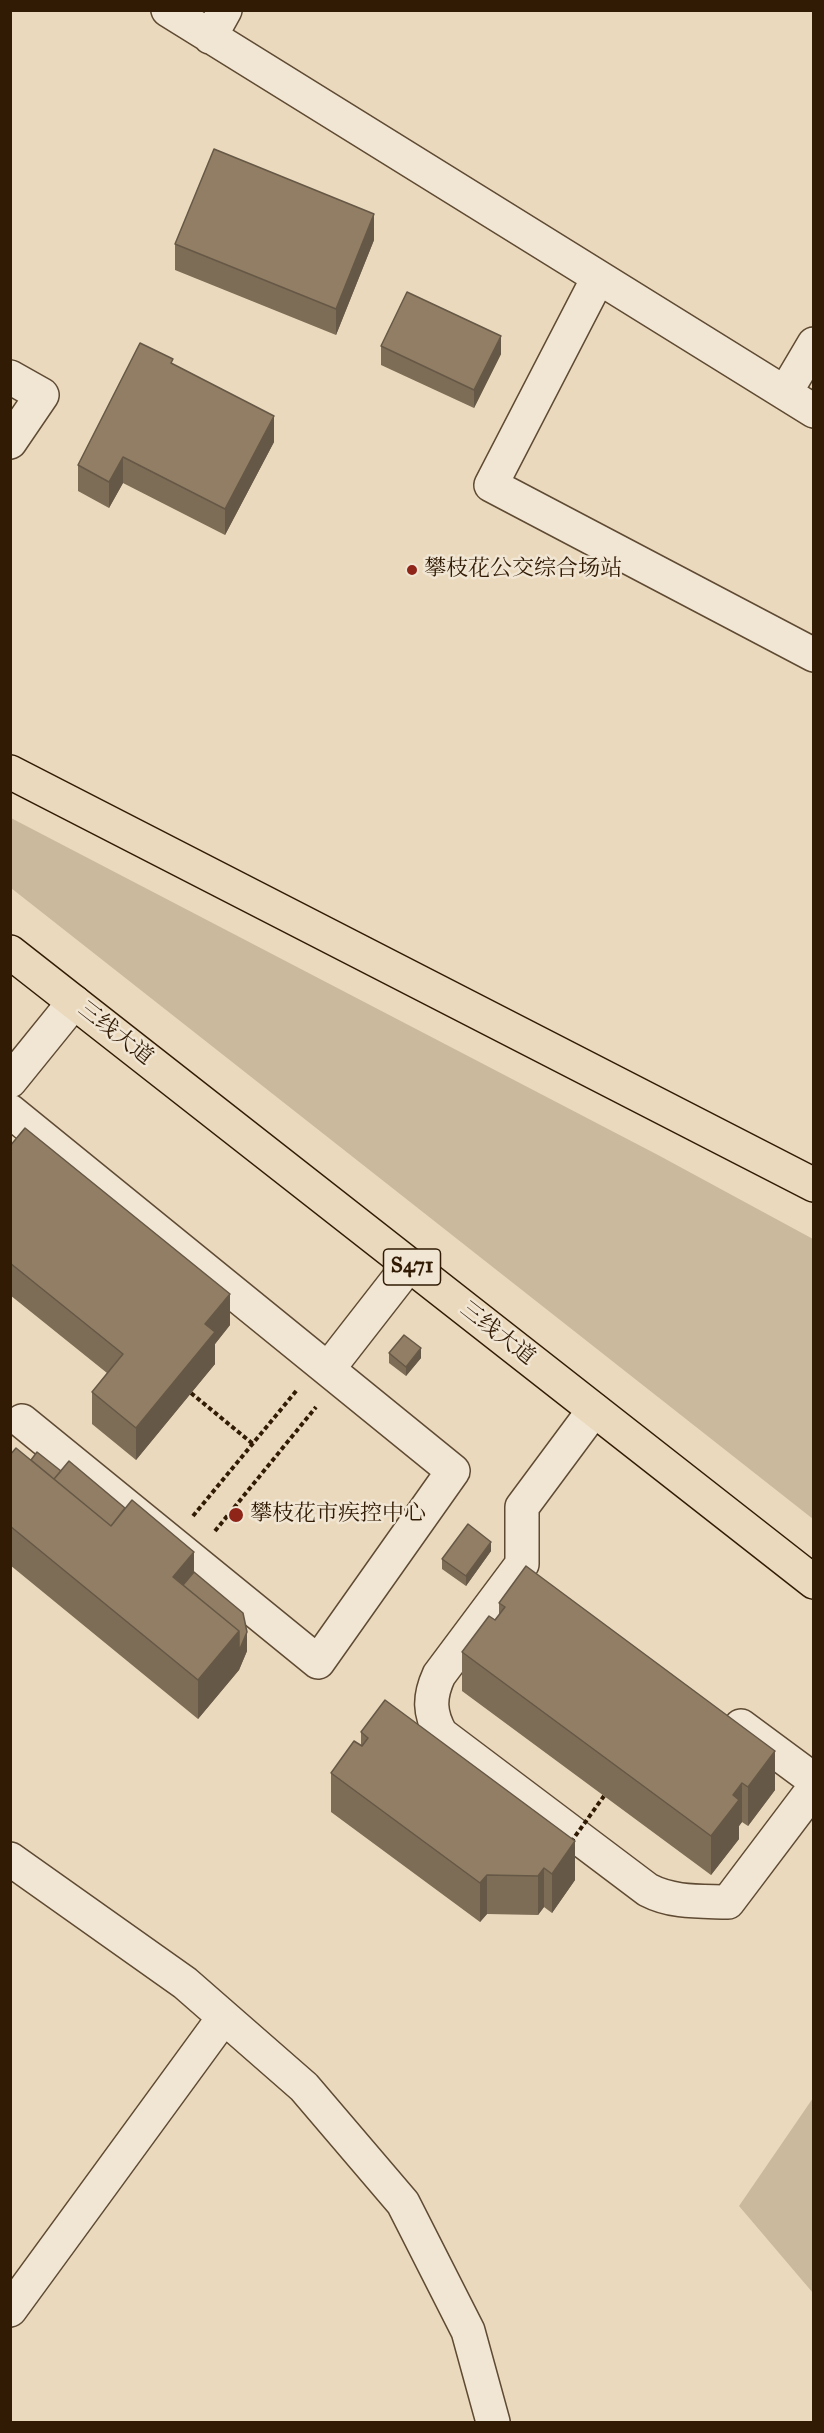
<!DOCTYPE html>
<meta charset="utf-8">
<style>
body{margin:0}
#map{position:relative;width:824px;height:2433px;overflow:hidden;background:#ead9bc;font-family:"IM FELL Great Primer",serif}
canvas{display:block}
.frame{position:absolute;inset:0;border:12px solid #311b05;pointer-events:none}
</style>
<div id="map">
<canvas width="824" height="2433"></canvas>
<div class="frame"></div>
</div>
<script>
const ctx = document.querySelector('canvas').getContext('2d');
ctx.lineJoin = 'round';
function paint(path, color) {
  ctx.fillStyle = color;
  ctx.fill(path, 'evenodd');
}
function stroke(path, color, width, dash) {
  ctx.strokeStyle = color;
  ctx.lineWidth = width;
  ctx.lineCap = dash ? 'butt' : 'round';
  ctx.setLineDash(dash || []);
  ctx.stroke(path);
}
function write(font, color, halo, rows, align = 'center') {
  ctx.font = font + ' "IM FELL Great Primer","Noto Serif SC",serif';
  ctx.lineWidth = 5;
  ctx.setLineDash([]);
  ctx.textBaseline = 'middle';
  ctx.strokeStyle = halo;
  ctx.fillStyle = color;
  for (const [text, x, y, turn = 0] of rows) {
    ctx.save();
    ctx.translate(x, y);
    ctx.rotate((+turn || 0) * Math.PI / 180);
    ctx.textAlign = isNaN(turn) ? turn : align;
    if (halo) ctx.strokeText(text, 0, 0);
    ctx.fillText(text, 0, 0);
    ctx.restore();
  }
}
paint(new Path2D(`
 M11 818 658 1155 813 1239V1519L11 888Z
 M813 2098V2293L739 2206Z`), '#cbb99d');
const minor = new Path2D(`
 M168 10 814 411
 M210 37 225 10
 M598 278 491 485 814 655
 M10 377 42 395 10 442
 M785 393 814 344
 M10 1081 74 1002
 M10 1111 453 1471 318 1662 22 1421
 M328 1369 409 1265
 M594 1410 522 1507V1564L439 1675C429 1697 429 1713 441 1734L648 1890C673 1903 700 1901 728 1902L814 1788
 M741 1726 814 1780
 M10 1859 185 1983 304 2087 403 2203 468 2331 493 2422
 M10 2310 224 2017`);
const major = new Path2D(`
 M10 772 814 1185
 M10 952 814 1582`);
stroke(minor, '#5f4a33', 36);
stroke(major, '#311b05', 36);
stroke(new Path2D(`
 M191 1393 253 1444
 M193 1516 297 1390
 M215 1531 316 1407`), '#311b05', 4, [4.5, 3]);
stroke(minor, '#f1e6d3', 33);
stroke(major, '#ead9bc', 33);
stroke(new Path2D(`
 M571 1842 604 1796`), '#311b05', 4, [4.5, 3]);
paint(new Path2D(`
 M374 240 336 335 175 270V244Z
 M381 346 501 354 474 408 381 365Z
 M173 364 274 442 225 535 123 483 109 508 78 491V465Z
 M10 1146 230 1325 215 1344V1364L136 1460 92 1424V1392L107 1373 10 1295Z
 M389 1353 421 1358 406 1376 389 1363Z
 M10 1455 31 1460 61 1471 194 1572 247 1651 239 1670 198 1719 10 1565Z
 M491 1551 466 1586 442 1569V1559Z
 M499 1603 775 1790 748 1826 742 1822 739 1826V1839L711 1875 462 1691V1652L499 1616Z
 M361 1732 575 1880 552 1913 544 1907 538 1915 487 1914 480 1922 331 1812V1773L361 1745Z`), '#7d6c56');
paint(new Path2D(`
 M374 214V240L336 335V309Z
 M501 336V354L474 408V390Z
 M274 416V442L225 535V509Z
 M123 457V483L109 508V482Z
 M230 1294V1325L215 1344V1364L136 1460V1428L205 1324Z
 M421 1348V1358L406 1376V1367Z
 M491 1542V1551L466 1586V1576Z
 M194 1552V1591L183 1605 173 1577Z
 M239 1631V1670L198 1719V1680Z
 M247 1632V1651L239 1670V1651Z
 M775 1751V1790L748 1826V1787Z
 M742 1783V1822L739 1826V1839L711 1875V1836L733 1795Z
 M575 1841V1880L552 1913V1874Z
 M544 1868V1907L538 1915V1876Z
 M487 1875V1914L480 1922V1883Z`), '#665846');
const building = new Path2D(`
 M214 149 374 214 336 309 175 244Z
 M407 292 501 336 474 390 381 346Z
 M140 343 173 359 171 363 274 416 225 509 123 457 109 482 78 465Z
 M25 1128 230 1294 205 1324 215 1332 136 1428 92 1392 123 1354 10 1263V1146Z
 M404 1335 421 1348 406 1367 389 1353Z
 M16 1448 111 1526 132 1500 194 1552 173 1577 239 1631 198 1680 10 1526V1455Z
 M37 1452 61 1471 54 1479 31 1460Z
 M69 1461 125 1508 111 1526 54 1479Z
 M468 1524 491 1542 466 1576 442 1559Z
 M526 1566 775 1751 748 1787 742 1783 733 1795 739 1800 711 1836 462 1652 489 1616 495 1620 505 1607 499 1603Z
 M194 1572 243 1613 247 1632 239 1651V1631L183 1585Z
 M385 1700 575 1841 552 1874 544 1868 538 1876 487 1875 480 1883 331 1773 354 1741 362 1746 368 1738 361 1732Z`);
paint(building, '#917e64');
stroke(building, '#665846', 1.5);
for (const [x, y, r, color] of [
 [412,570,6,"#8f2418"],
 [236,1515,8,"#8f2418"]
]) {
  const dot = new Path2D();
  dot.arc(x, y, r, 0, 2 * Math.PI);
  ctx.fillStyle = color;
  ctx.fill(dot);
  stroke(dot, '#f1e6d3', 2);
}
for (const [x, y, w] of [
 [412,1267,57]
]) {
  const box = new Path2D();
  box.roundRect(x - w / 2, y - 18, w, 36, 4.5);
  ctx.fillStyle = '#f1e6d3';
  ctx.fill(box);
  stroke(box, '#311b05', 1.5);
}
write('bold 21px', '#311b05', null, [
 ["S471",412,1267]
]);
write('22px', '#311b05', '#f1e6d3', [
 ["攀枝花公交综合场站",424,570],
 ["攀枝花市疾控中心",250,1515]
], 'left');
write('22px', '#311b05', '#f1e6d3', [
 ["三线大道",115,1034,38],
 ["三线大道",497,1334,38]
]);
</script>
